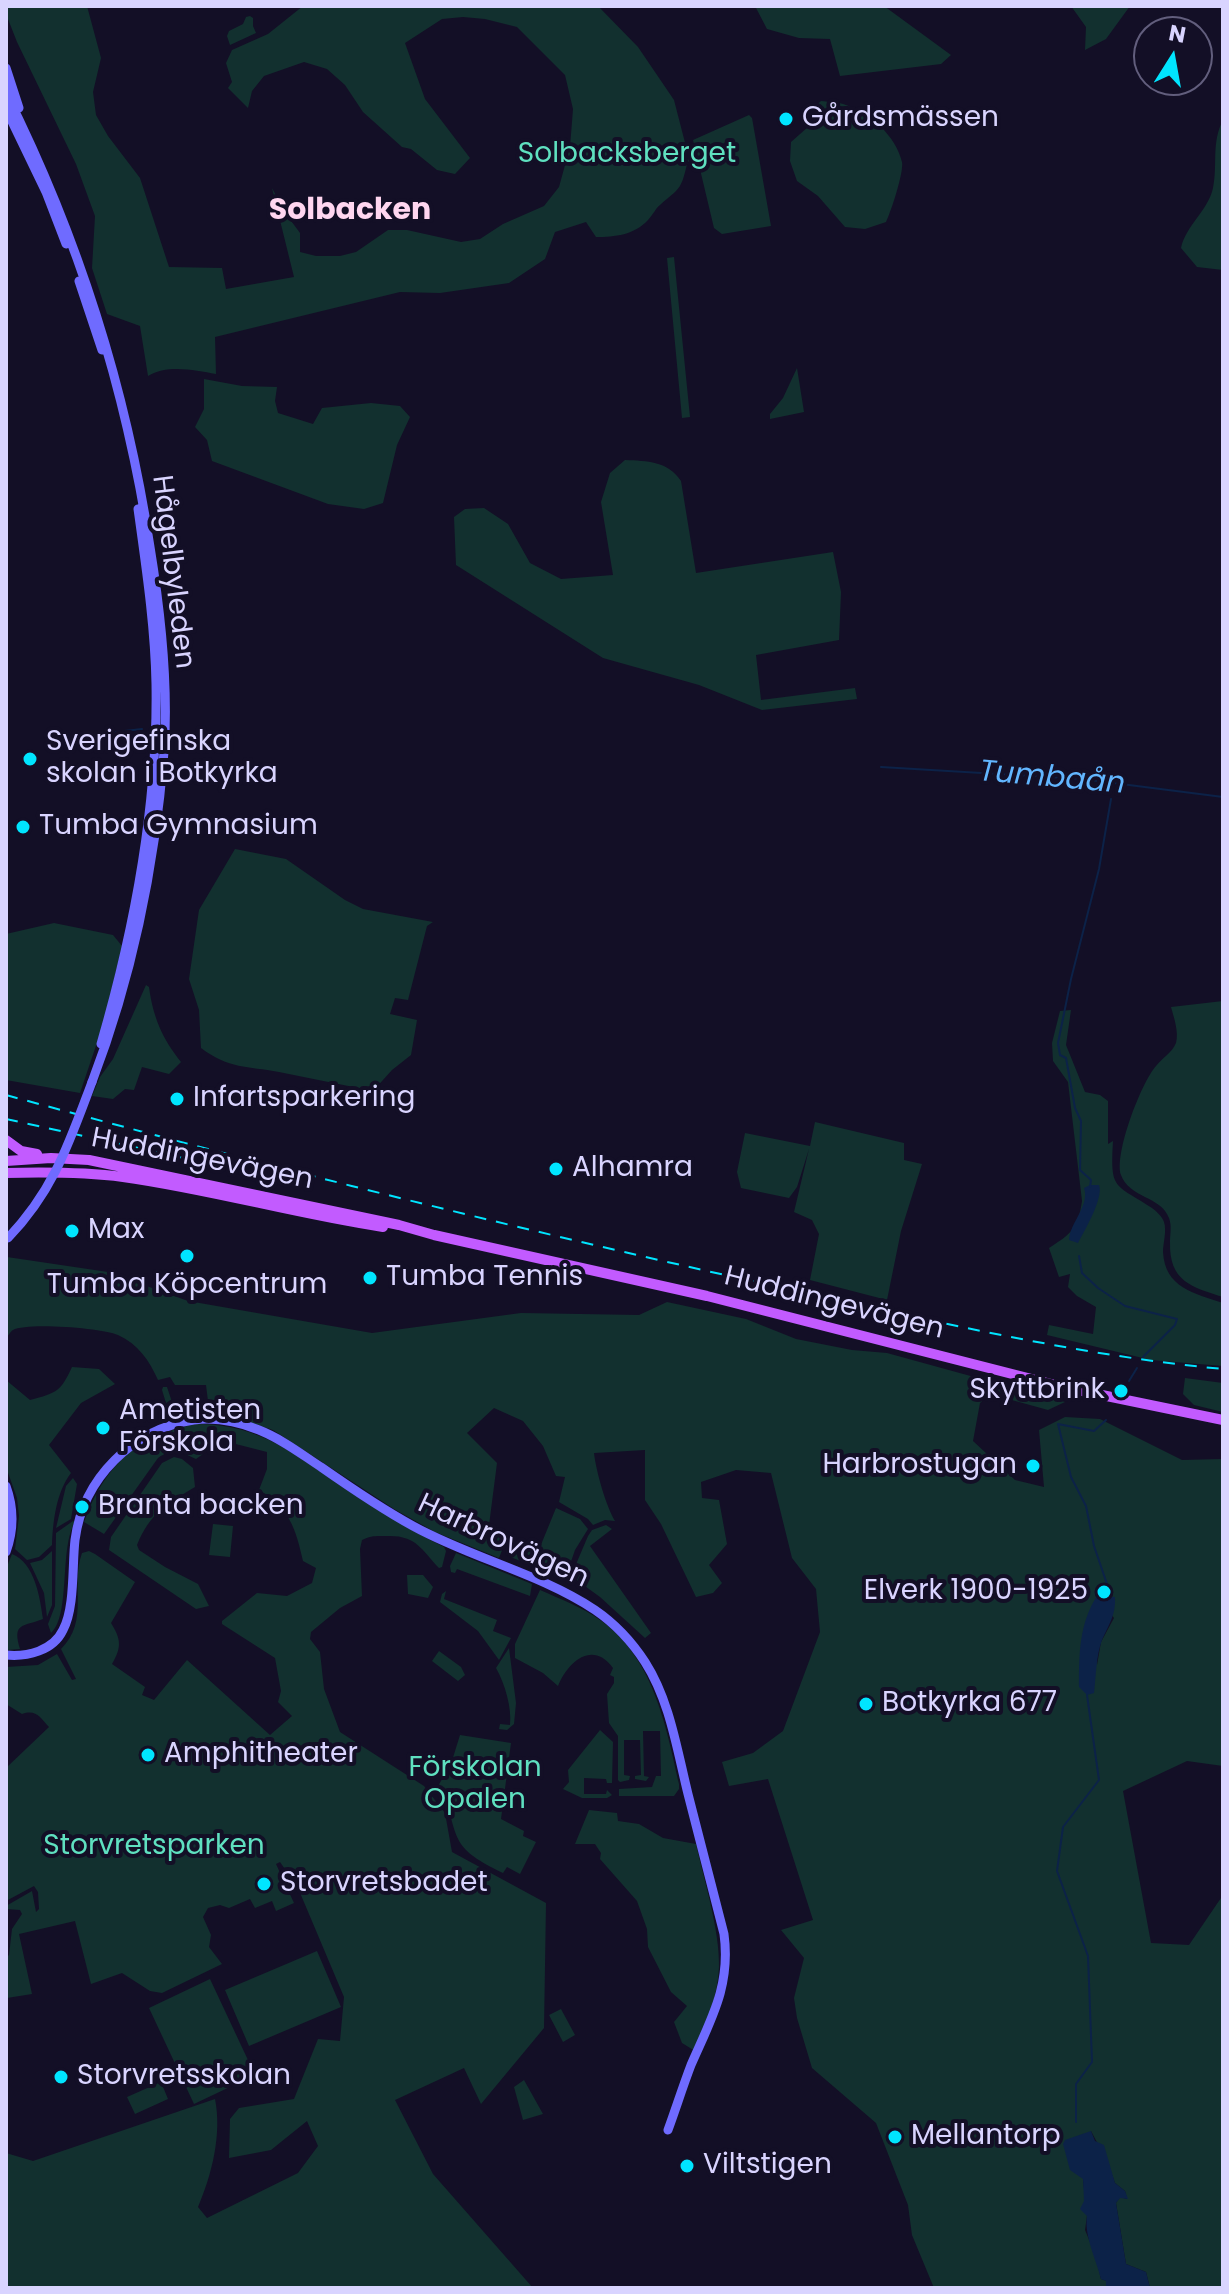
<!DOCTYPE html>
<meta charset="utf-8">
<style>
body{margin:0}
#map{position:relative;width:1229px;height:2294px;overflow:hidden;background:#130f26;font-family:Poppins,sans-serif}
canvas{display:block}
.frame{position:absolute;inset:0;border:8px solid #d9d4ff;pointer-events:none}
.north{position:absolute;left:1133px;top:16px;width:80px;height:80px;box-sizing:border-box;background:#130f26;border:2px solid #625e7d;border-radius:50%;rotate:11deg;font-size:22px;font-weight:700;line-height:32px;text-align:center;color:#d9d4ff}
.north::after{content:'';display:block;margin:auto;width:28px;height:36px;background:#00e5ff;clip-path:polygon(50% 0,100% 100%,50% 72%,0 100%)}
</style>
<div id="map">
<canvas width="1229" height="2294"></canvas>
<div class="frame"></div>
<div class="north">N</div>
</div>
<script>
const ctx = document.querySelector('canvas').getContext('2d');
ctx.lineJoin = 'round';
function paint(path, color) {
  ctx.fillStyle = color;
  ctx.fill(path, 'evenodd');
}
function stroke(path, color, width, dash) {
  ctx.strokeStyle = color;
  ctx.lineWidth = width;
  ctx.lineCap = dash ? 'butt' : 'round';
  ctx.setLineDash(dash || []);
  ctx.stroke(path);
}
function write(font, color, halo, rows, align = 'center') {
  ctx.font = font + ' Poppins,sans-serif';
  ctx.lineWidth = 8;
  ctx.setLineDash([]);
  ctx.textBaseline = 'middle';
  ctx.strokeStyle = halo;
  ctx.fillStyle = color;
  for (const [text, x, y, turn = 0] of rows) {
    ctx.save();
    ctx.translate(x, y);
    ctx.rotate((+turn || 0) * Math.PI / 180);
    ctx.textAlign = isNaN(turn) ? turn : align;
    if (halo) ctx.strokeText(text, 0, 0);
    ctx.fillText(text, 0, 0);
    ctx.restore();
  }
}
paint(new Path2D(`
 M6 6H87L101 58 93 92 96 115 108 136 140 178 169 267 222 268 226 289 294 277 272 188 286 214 300 233V252L316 256H340L356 252 388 230H407L461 242 480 239 503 224 544 206 559 187 570 147 573 109 565 75 517 27 485 19 463 17 442 19 405 43 425 99 470 158 455 174 437 170 411 149 402 147 363 112 345 85 327 69 304 62 264 76 252 91 248 108 228 88 232 82 226 63 232 50 268 34 303 6H598L638 47 674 100 690 162 687 164C681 191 679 188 660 205 655 209 653 215 648 220 634 235 615 237 596 237L586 222 555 232 545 259 509 283 440 293 400 292 215 337 216 374C195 370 167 364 148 376L140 326 107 314 92 268 95 216 76 164 17 42 6 14Z
 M755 6H884L951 55 941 64 840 76 830 39 799 38 767 29Z
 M1071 6H1130L1106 39 1085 50 1086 27Z
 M250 16 253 18V26L256 33 230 45 227 36 229 31 243 24 246 17Z
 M821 101C829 102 839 102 846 105 870 113 896 136 902 162 904 172 891 212 886 222L865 229 845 227 818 196 797 181 790 161 791 142 808 127 810 111Z
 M749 115 752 118 771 226 722 234 714 228 693 140Z
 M1223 120V270L1197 267 1181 248C1186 225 1208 211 1213 188 1218 164 1211 143 1223 120Z
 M674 257 690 417 682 418 667 258Z
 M797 368 804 412 770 419V414L783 398Z
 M204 379 242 386 277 387 275 401 278 413 313 424 322 408 371 403 400 406 410 417 397 445 383 503 364 509 328 504 212 461 207 440 195 427 204 409Z
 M625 460C647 461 668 461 681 481L696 573 833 552 841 592 839 640 756 655 761 700 855 688 857 699 762 710 699 685 603 658 456 565 454 517 465 509 484 508 508 524 530 563 561 579 613 575 601 502 610 473Z
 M235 849 286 859 345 900 363 909 433 922 427 926 408 1000 395 998 390 1014 417 1020 411 1055 392 1070 373 1091C342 1085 310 1078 279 1072 247 1066 229 1069 201 1048L199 1010 189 979 199 910Z
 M54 923 113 935 122 946 103 1025 80 1093 6 1080V934Z
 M146 985 149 987C153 1017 162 1038 181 1062L169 1074 142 1067 134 1090 125 1089 113 1099 92 1096 100 1077 113 1059Z
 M1223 1001V1297C1191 1287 1169 1281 1170 1242 1170 1234 1172 1226 1169 1218 1161 1196 1129 1198 1121 1175 1114 1154 1141 1083 1156 1066 1162 1058 1172 1053 1176 1043 1179 1032 1174 1018 1171 1007Z
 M1071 1010 1066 1045 1085 1092 1100 1095 1108 1101V1144L1113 1141C1110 1192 1115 1183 1152 1208 1156 1211 1162 1216 1164 1222 1167 1231 1163 1243 1163 1252 1165 1288 1194 1293 1223 1303V1366L1151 1360 1047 1335 1049 1325 1093 1334 1096 1307 1077 1296 1068 1287 1070 1274 1059 1277 1049 1248C1071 1234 1078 1229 1082 1201L1068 1082 1053 1061 1052 1043 1060 1011Z
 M815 1122 904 1143V1160L922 1164 901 1231 887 1300 810 1280 819 1234 812 1220 794 1212 809 1149 797 1187 789 1198 741 1188 737 1172 745 1133 810 1146Z
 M7 1257 108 1272 188 1301 372 1333 521 1313 639 1315 667 1302 746 1319 796 1339 852 1350 887 1353 1065 1402 1048 1410 990 1394 980 1403 973 1441 1015 1480 1044 1487 1039 1430 1065 1417 1100 1419 1182 1460 1223 1459V1766L1187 1761 1123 1791 1151 1943 1189 1945 1223 1895V2288H1150L1146 2272 1126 2264 1116 2203 1120 2197 1127 2199 1125 2191 1115 2183 1107 2161 1091 2131 1083 2179 1087 2216 1085 2230 1095 2254 1101 2279 1107 2281 1106 2288H934L912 2235 908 2205 876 2123 812 2068 797 2018 794 1998 804 1958 781 1930 813 1920 768 1779 729 1786 722 1762 753 1753 783 1731 820 1632 816 1589 792 1558 771 1473 736 1470 701 1482 702 1498 719 1500 727 1544 709 1565 722 1583 713 1593 696 1597 661 1524 645 1500V1450L594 1453C596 1471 606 1506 615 1521L605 1520 593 1525 588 1519 559 1502 565 1477 556 1476 543 1446 523 1421 494 1408 467 1433 497 1463 488 1533 506 1540 499 1558 435 1532 394 1509 273 1430 230 1416 175 1418 170 1416 162 1390 163 1387H167L175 1411 186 1408 209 1409 206 1385H175L170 1377 158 1380C149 1360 138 1344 118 1335 103 1328 26 1322 13 1330 11 1331 7 1337 6 1339ZM1097 1596 1114 1618 1101 1642 1097 1665Z
 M72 1367 99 1369 115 1384 81 1403 49 1445 71 1473C56 1493 53 1521 52 1545L39 1557 27 1560 15 1549 19 1516 17 1498 6 1467V1380L30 1400C57 1393 61 1391 72 1367Z
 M1185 1378 1223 1383V1412L1194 1405 1183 1394Z
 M197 1424C262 1424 296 1456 347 1490 379 1511 410 1530 444 1547L446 1551 442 1567 439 1568C421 1549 416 1535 387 1536 378 1536 371 1535 362 1540L360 1549 362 1596 340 1608 311 1632 310 1639 320 1652 324 1689 340 1732 424 1786 445 1813 452 1852 546 1903 544 2028 481 2104 464 2068 395 2100 433 2174 533 2288H6V2153L33 2161 215 2099C222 2134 212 2174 198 2207L207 2218 298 2173 318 2146 307 2121 271 2150 229 2158 230 2119 239 2108 294 2099 318 2039 340 2041 344 1997 298 1888 280 1862 276 1864 294 1903 276 1911 272 1901 255 1908 250 1899 229 1908 220 1905 208 1908 203 1917 211 1935 209 1947 222 1964 162 1993 150 1991 122 1973 91 1984 75 1921 19 1934 32 1994 7 1998 6 1994V1958L9 1955 12 1929 22 1914 20 1910 6 1909V1906L32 1891 36 1912 39 1909 38 1892 34 1886 6 1901V1768L49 1727C40 1717 36 1709 22 1714L6 1704V1667L38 1665 57 1654 72 1680 76 1679 61 1649C90 1620 70 1586 82 1553L89 1551 95 1554 135 1582 111 1623C121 1639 122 1647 112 1664L145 1687 142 1695 154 1700 187 1660 270 1735 292 1716 278 1702 281 1691 275 1658 222 1624V1621L257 1593 287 1596 312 1583 316 1568 303 1561C296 1529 289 1507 259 1490L267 1469V1452L220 1440 218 1444H206L203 1454 196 1459C180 1452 174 1447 158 1458L104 1534 84 1522C105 1464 138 1435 197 1424Z
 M174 1457 182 1459 193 1468 195 1487C167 1504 150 1513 137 1545L139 1550 165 1567 198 1584 209 1606 196 1609 109 1550 111 1537 162 1463Z
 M73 1478 77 1484 71 1519 56 1528 66 1486Z
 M556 1508 580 1519 588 1529 575 1550 567 1573 543 1570 508 1556 513 1543 538 1552Z
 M73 1521 75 1522C59 1548 71 1615 51 1633L48 1624 55 1606 56 1533Z
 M213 1524 233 1526 230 1557 209 1555Z
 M606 1525 612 1529 590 1546 651 1633 645 1638 600 1597 571 1576 588 1536 592 1530Z
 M52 1551V1605L47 1617 44 1593 30 1563 42 1560Z
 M456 1553 532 1584 530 1596 457 1569 455 1573 451 1572 450 1566Z
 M12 1554C35 1563 40 1598 43 1619 23 1627 12 1622 20 1649L7 1650 6 1569Z
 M407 1575H423L433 1587 428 1598 408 1594Z
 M540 1590C560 1599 582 1607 600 1620 653 1657 666 1725 679 1784V1789L674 1796H619V1789L652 1787 656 1776H661L660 1731H643L644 1776 649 1777 646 1781 635 1779V1776L641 1775 640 1740H624V1775L630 1776 629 1780 620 1782 618 1780V1736L609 1723 607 1694 614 1683V1677L610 1675 613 1668C593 1640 568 1661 558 1686L543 1673 515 1658V1644Z
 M446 1591 444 1599 497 1620 493 1631 511 1638 499 1660 478 1631 440 1602 442 1594Z
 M509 1648 516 1703 514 1724 507 1730 499 1729 500 1724 510 1725C512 1708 505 1684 496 1668Z
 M439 1651 461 1667 465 1675 458 1681 432 1661Z
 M600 1730 613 1742 612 1783H607L606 1779 584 1778V1794H606L607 1790 612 1795 607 1798H582L563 1789 569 1782 568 1770Z
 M460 1735 511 1743 501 1819 524 1831 523 1836 536 1842 520 1874 507 1867 503 1873C452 1848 458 1842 444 1790L438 1786 451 1764Z
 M589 1810 617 1813 618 1821 639 1824 663 1838 696 1844C704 1880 720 1931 719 1967 718 1996 706 2024 695 2051L682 2043 674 2022 687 2006 671 1992 648 1947 647 1929 637 1901 600 1859 601 1853 595 1844H575Z
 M317 1951 341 2007 249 2046 225 1990Z
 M210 1979 255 2075 194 2104 149 2008Z
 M561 2009 575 2035 563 2042 549 2015Z
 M524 2080 543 2114 523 2120 514 2087Z
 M161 2082 168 2099 135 2114 127 2097Z`), '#12302f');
paint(new Path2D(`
 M1090 1185H1099C1104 1197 1085 1230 1078 1243L1069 1240C1070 1222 1090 1206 1084 1188Z
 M1097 1596 1115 1597C1116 1615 1109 1624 1102 1640 1096 1656 1096 1676 1094 1693L1087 1695 1079 1687C1079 1654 1079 1624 1097 1596Z
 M1091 2131 1095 2141 1104 2145 1115 2183 1125 2191 1128 2199 1120 2198 1116 2203 1126 2264 1146 2272 1150 2288H1106V2281L1101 2279C1096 2259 1084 2236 1087 2216L1080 2209 1084 2201 1083 2179 1070 2170 1063 2144 1065 2140Z`), '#0c2248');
stroke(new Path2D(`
 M87 740 107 733 142 729
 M881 767 1082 779 1223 797
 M1090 1187 1091 1180 1080 1170 1081 1121 1075 1108 1066 1058 1060 1055 1058 1043 1071 979 1099 869 1111 799
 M1079 1256 1082 1273 1098 1288 1125 1306 1177 1319 1175 1325 1143 1357
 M1129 1381 1137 1368
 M1105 1598 1107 1584 1094 1546 1086 1506 1071 1477 1058 1424 1094 1431 1106 1420
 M1076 2122V2084L1092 2062 1088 1956 1057 1871 1063 1827 1099 1780 1087 1695`), '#0c2248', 2);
stroke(new Path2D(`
 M6 68 19 108
 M6 93C78 237 126 388 150 547 161 614 169 684 164 752 155 866 133 975 92 1082
 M6 109 46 192 66 244
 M79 281 102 350
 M101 1044C135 927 158 806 156 684 155 626 146 567 138 509
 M6 1486C14 1508 14 1530 6 1552
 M6 1655C27 1657 53 1651 63 1630 75 1608 72 1566 75 1540 83 1478 133 1429 194 1420 216 1417 239 1422 259 1430 282 1439 301 1454 321 1467 351 1488 382 1509 413 1526 471 1558 539 1573 595 1610 614 1623 632 1642 645 1662 670 1701 677 1750 688 1794 700 1841 712 1887 724 1934 731 1986 711 2019 691 2065 683 2086 676 2108 668 2130`), '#6f6bff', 9);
stroke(new Path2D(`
 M6 1140 21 1151 37 1154
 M6 1161 51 1158 89 1160 399 1225 434 1235 707 1296 1063 1387 1223 1420
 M6 1173C45 1172 84 1172 123 1177 210 1189 296 1214 383 1227`), '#c25bff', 10);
stroke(new Path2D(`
 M6 1095C262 1165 520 1230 779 1287 926 1319 1073 1355 1223 1369
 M6 1119 275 1178`), '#00e5ff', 2, [12, 10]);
stroke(new Path2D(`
 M8 1238C54 1190 69 1143 92 1082`), '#6f6bff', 9);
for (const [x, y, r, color] of [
 [786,119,8,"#00e5ff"],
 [30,759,8,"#00e5ff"],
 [23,827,8,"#00e5ff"],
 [177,1099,8,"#00e5ff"],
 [556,1169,8,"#00e5ff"],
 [72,1231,8,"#00e5ff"],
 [187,1256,8,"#00e5ff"],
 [370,1278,8,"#00e5ff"],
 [1121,1391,8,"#00e5ff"],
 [103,1428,8,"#00e5ff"],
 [1033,1466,8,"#00e5ff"],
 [82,1507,8,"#00e5ff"],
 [1104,1592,8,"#00e5ff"],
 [866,1704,8,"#00e5ff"],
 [148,1755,8,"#00e5ff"],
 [264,1884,8,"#00e5ff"],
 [61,2077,8,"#00e5ff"],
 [895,2137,8,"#00e5ff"],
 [687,2166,8,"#00e5ff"]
]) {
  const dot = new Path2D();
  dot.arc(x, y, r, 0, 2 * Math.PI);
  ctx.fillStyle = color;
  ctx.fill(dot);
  stroke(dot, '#130f26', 3);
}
write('28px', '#d9d4ff', '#130f26', [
 ["Gårdsmässen",802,119],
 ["Sverigefinska",46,743],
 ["skolan i Botkyrka",46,775],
 ["Tumba Gymnasium",39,827],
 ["Infartsparkering",193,1099],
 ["Alhamra",572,1169],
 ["Max",88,1231],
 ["Tumba Tennis",386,1278],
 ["Tumba Köpcentrum",187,1286,"center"],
 ["Skyttbrink",1105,1391,"right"],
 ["Ametisten",119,1412],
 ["Förskola",119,1444],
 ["Harbrostugan",1017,1466,"right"],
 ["Branta backen",98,1507],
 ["Elverk 1900-1925",1088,1592,"right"],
 ["Botkyrka 677",882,1704],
 ["Amphitheater",164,1755],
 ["Storvretsbadet",280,1884],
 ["Storvretsskolan",77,2077],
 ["Mellantorp",911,2137],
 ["Viltstigen",703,2166]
], 'left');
write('28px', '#5fe0c0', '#130f26', [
 ["Solbacksberget",627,155],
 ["Förskolan",475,1769],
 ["Opalen",475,1801],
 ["Storvretsparken",154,1847]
]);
write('28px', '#d9d4ff', '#130f26', [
 ["Hågelbyleden",172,572,83],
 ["Huddingevägen",202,1160,11],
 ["Huddingevägen",834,1304,14],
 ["Harbrovägen",503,1542,25]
]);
write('bold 30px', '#ffd6f0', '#130f26', [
 ["Solbacken",350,211]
]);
write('italic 30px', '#62b6ff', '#130f26', [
 ["Tumbaån",1052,779,5]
]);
</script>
